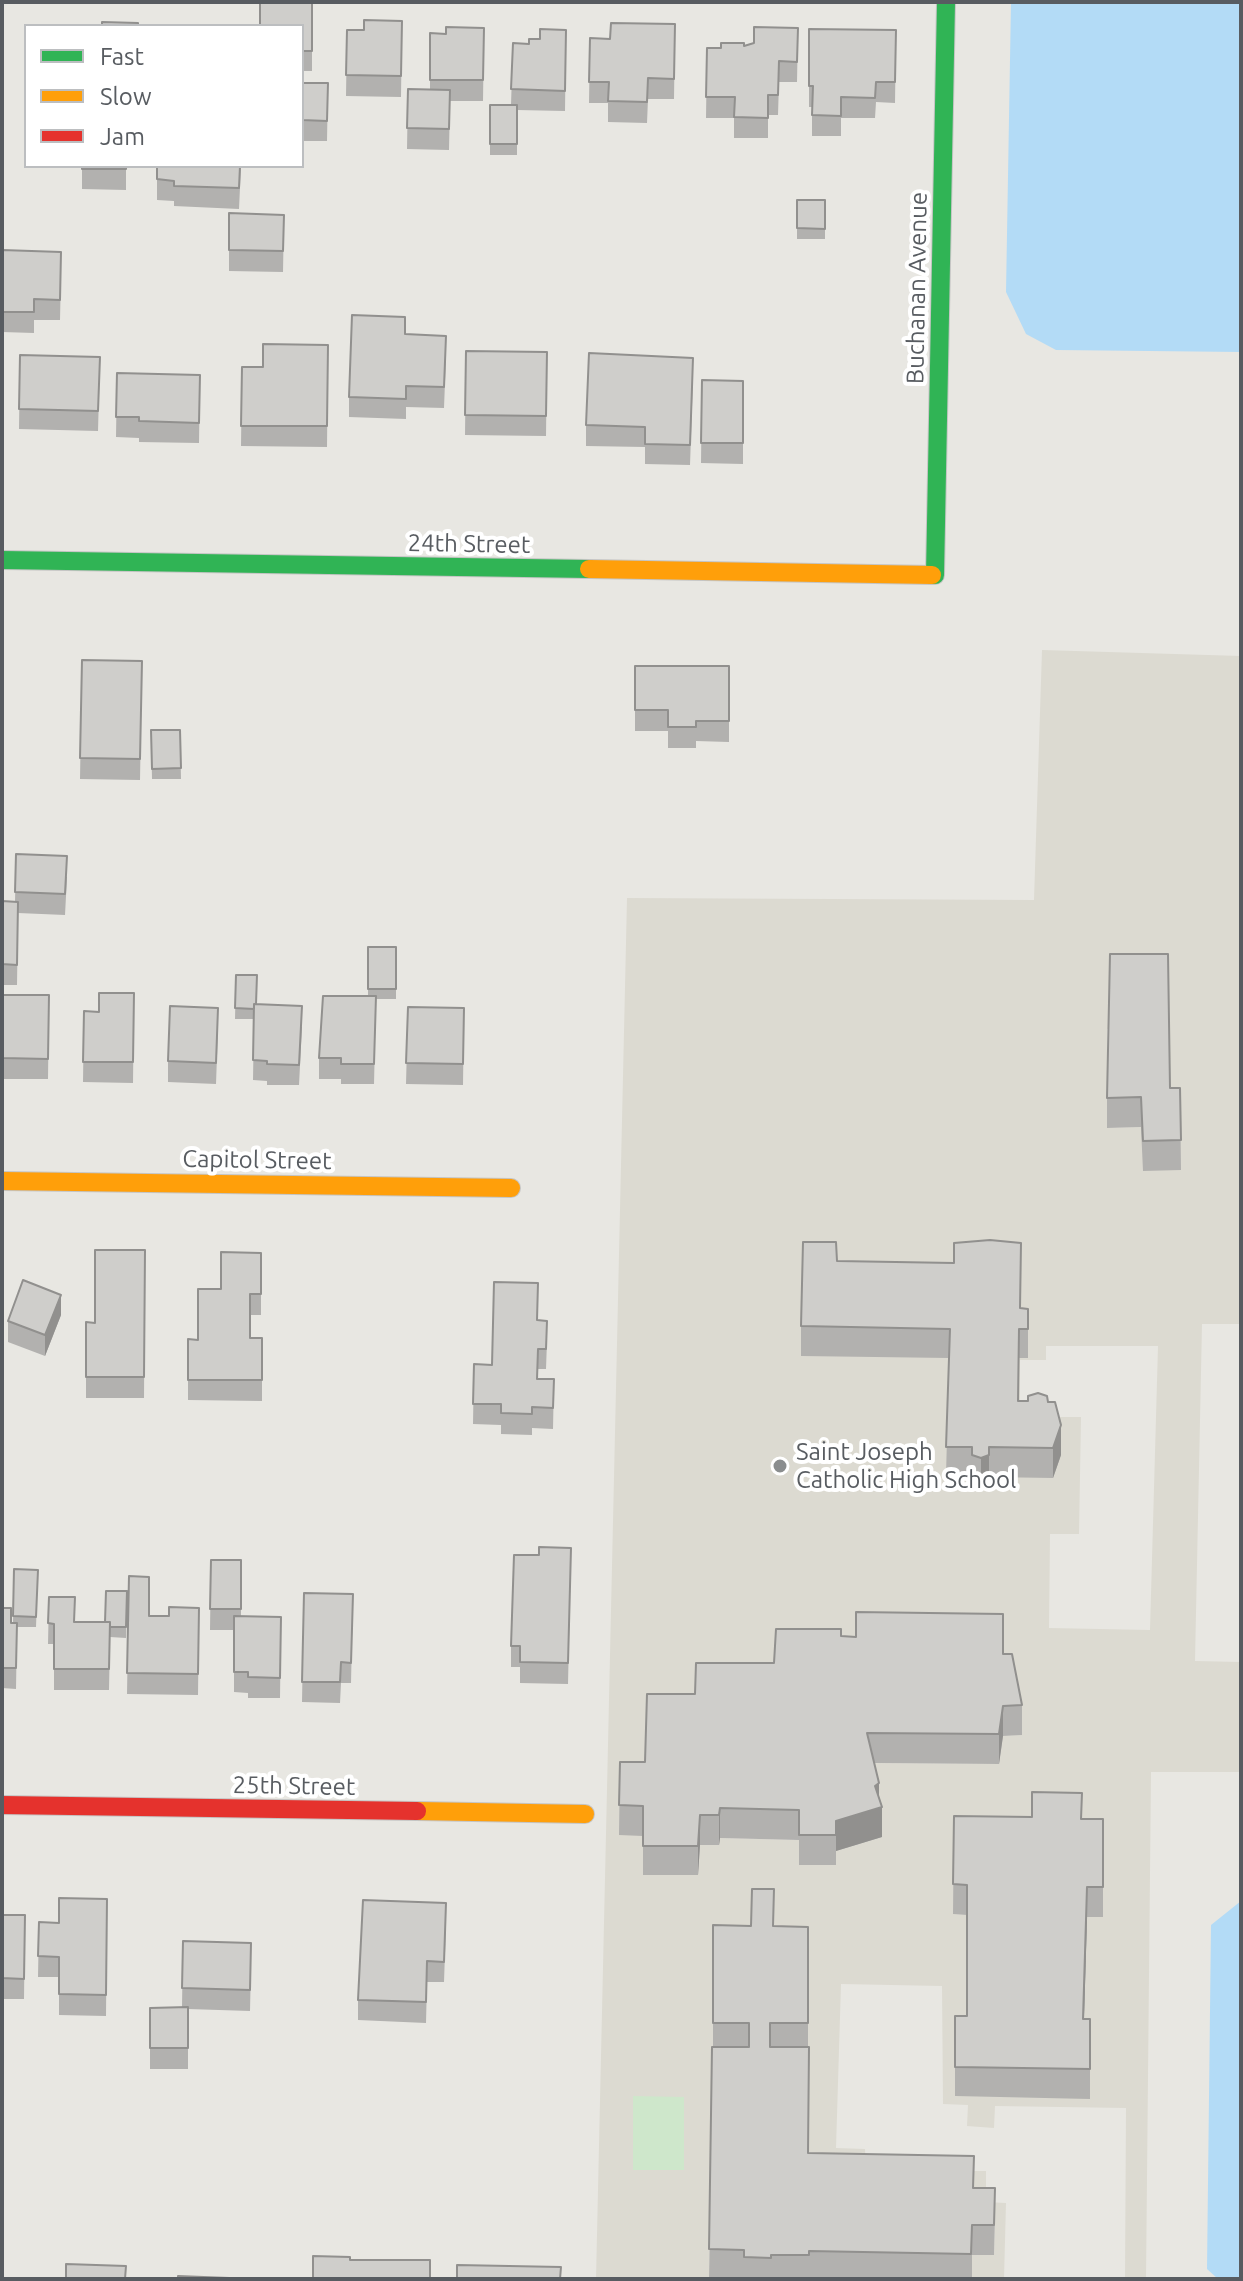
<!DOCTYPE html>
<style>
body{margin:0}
#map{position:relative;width:1243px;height:2281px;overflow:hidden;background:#e8e7e2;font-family:Ubuntu,sans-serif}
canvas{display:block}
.frame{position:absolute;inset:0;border:4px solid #585c61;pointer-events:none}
.legend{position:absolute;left:24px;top:24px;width:280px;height:144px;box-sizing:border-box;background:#fff;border:2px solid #bcbec0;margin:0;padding:10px 14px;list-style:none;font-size:24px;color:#585c61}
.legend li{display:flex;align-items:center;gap:16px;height:40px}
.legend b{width:40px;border:2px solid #bcbec0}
</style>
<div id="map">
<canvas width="1243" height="2281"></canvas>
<div class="frame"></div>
<ul class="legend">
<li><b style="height:10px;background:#30b455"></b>Fast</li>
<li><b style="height:10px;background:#ff9f0a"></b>Slow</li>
<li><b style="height:10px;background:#e5322d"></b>Jam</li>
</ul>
</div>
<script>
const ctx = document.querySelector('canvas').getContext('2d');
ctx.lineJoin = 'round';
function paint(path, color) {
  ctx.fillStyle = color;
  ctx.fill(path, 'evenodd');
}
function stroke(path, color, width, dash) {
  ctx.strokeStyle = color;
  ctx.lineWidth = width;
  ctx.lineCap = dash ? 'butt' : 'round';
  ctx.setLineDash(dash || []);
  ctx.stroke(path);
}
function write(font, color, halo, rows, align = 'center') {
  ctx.font = font + ' Ubuntu,sans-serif';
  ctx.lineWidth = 8;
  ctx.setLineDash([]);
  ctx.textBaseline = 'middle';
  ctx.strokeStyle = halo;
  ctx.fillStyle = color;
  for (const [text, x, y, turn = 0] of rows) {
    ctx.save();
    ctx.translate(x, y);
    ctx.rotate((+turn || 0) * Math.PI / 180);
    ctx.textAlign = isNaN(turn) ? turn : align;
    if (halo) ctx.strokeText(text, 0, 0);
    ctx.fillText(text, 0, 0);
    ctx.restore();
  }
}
paint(new Path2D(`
 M1042 650 1241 656V1324H1202L1195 1661 1241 1662V1772H1151L1146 2279H1125L1126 2108 995 2106 994 2128 967 2126 968 2105 943 2104 942 1986 841 1984 836 2148 865 2149 866 2171H986V2202L1006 2203 1004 2279H971L972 2255H994L995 2219 808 2183 751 1956 713 2053 709 2279H596L627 898 1034 900ZM1111 1028 1181 1170 1141 1127 1107 1128V1029ZM1028 1339V1358H1019L1018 1431 989 1477V1485L972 1476 950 1358ZM1046 1346H1158L1150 1630 1049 1628 1050 1534H1079L1081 1417H1038L1020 1412V1360H1046ZM774 1693 1021 1735 1003 1736 999 1764 867 1763 882 1837 836 1851V1865L799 1840 720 1838 700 1845 698 1875H643V1836ZM954 1914 1103 1917H1087L1083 2049 967 2046V1915Z`), '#dcdad1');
paint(new Path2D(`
 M633 2096 684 2097V2170H633Z`), '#cee7cb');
paint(new Path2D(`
 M1011 2H1241V352L1056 350 1026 334 1006 292Z
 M1241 1901V2279H1218L1207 2269 1211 1925Z`), '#b3dbf6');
const fast = new Path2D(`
 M2 560 589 569
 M932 575H935L946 2`);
const slow = new Path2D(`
 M589 569 932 575
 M2 1181 511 1188
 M417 1811 585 1814`);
const jam = new Path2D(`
 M2 1805 417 1811`);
stroke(fast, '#c5c5c4', 20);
stroke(slow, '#c5c5c4', 20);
stroke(jam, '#c5c5c4', 20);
stroke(fast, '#30b455', 18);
stroke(slow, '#ff9f0a', 18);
stroke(jam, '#e5322d', 18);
paint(new Path2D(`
 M312 2V71H302V26Z
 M402 21 401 97 346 96 347 30H364Z
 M675 24 674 99H648L647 123 608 122V103H589L590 38 610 39Z
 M484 28 483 101H450L449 150 407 149 408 89H430V33L446 34Z
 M798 28 797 82H779L778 115H768V138H734V118H706L707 48 744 46Z
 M809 29 896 30 895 103 876 102 875 118H841V136H812V107H809Z
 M566 30 565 111 517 110V155H490V105H511L513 43 529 44Z
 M302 83H328L327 141H302Z
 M82 166H126V190L82 189Z
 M157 166H241L239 209 174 206V201L157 200Z
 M797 200H825V239H797Z
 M229 213 284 215 283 272 229 271Z
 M2 250 61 272 60 320H34V333L2 332Z
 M328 345 327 447 241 446 242 367H263Z
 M466 351 547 352 546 436 465 435Z
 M20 355 100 357 98 431 19 429Z
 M446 356 444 408 406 407V419L349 417V397Z
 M117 373 200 375 199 443 139 442V438L116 437Z
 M693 378 690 465 645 464V447L586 446V425Z
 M702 380 743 381V464L701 463Z
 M82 660 142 661 140 780 80 779Z
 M635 666H729V742L696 741V748H668V731H635Z
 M151 730H180L181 779H152Z
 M16 854 67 877 65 915 18 913 17 985H2V902H15Z
 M368 947H396V999H376L374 1084H341V1079H319V1058L368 996Z
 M236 975 256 1004 302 1027 299 1085H267V1081L253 1080 254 1019H235Z
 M134 993 133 1083 83 1082 84 1011 99 1012Z
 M3 995H49L48 1079H3Z
 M408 1007 464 1008 463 1085 406 1084Z
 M218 1028 216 1084 168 1082V1061Z
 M1170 1088H1180L1181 1170 1143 1171 1141 1127 1107 1128V1098Z
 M145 1250 144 1398H86V1322L95 1323Z
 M261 1253V1315H250V1338H262V1401L188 1400V1339L198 1340Z
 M837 1261 1020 1308 1028 1309V1358H1019L1018 1401 1048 1402 1061 1455 1053 1478 989 1477V1485L981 1488 972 1485V1476H946L949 1358 801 1356V1326Z
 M61 1315 45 1356 8 1342V1321Z
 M537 1320 547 1341 546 1369H538L537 1379H554L553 1429 532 1428V1435L501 1434V1425L473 1424 474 1364 492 1365Z
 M571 1548 568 1684 520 1683V1667H511V1646L539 1555Z
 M211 1560H241V1616L281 1617 280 1698H248V1693L234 1692V1630H210Z
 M14 1569 38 1570 36 1627H17L16 1689 2 1688V1608L11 1623H13Z
 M129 1576 149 1616H169L199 1608 198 1695 127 1694Z
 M127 1591 126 1638 110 1637 109 1690H54V1644H48L49 1597 75 1622H105Z
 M304 1593 353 1594 351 1683H341L340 1703 302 1702Z
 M841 1636 1003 1654 1022 1705V1735L1003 1736 999 1764 874 1763 882 1837 836 1851V1865H799V1840L720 1838 719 1845H700L698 1875H643V1836L619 1835 620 1762H645L695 1694Z
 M954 1816 1103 1819V1917H1087L1084 2019H1090V2099L955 2096V2016H967V1915L953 1914Z
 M107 1899 106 2016 59 2015V1977H38L39 1922 59 1923Z
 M2 1915H25L24 1999H2Z
 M446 1924 444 1982H427L426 2023 358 2020V2000Z
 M713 1925 808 1927V2153L974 2188 995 2218 994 2255H972V2279H709L713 2047Z
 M183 1941 251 1964 250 2011 188 2009V2069H150V2008L182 2007Z`), '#b2b1af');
paint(new Path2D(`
 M61 1295V1315L45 1356V1335Z
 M1061 1425V1455L1053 1478V1448Z
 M989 1447V1485L981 1488V1458Z
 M1003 1706V1736L999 1764V1734Z
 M879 1783V1808L882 1807V1837L836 1851V1821Z
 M720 1808V1838L719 1845V1815Z
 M700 1815V1845L698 1875V1846Z
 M1087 1887V1917L1083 2049V2019Z`), '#91908e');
const building = new Path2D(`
 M260 2H312V51H302V26H260Z
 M364 20 402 21 401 76 346 75 347 30H364Z
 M102 22 138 23V26H102Z
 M611 23 675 24 674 79 648 78 647 102 608 101 609 82H589L590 38 610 39Z
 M446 27 484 28 483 80H430V33L446 34Z
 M754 27 798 28 797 62 779 61 778 95H768V118L734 117 735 97H706L707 48H721V43H744V46L754 43Z
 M540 29 566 30 565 91 511 89 513 43 529 44V39H540Z
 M809 29 896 30 895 82H876L875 98 841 97V116L812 115 813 86H809Z
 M302 83H328L327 121 302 120Z
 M408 89 450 90 449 129 407 128Z
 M490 105H517V144H490Z
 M82 166H126V169H82Z
 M157 166H240L239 188 174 186V181L157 179Z
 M797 200H825V229L797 228Z
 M229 213 284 215 283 251 229 250Z
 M2 250 61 252 60 300 34 299V312H2Z
 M352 315 405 317V334L446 336 444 387 406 386V399L349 397Z
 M263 344 328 345 327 426H241L242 367H263Z
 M466 351 547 352 546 416 465 415Z
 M589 353 693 358 690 445 645 444V427L586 425Z
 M20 355 100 357 98 411 19 409Z
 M117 373 200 375 199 423 139 421V417H116Z
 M702 380 743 381V443H701Z
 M82 660 142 661 140 759 80 758Z
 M635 666H729V721H696V727H668V710H635Z
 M151 730H180L181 768 152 769Z
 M16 854 67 856 65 894 15 892Z
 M2 901 18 902 17 965 2 964Z
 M368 947H396V989H368Z
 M1110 954H1168L1170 1088H1180L1181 1140 1143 1141 1141 1097 1107 1098Z
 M236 975H257L256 1004H254V1009L235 1008Z
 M99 993H134L133 1062H83L84 1011 99 1012Z
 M3 995H49L48 1059 3 1058Z
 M323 996H376L374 1064H341V1058H319Z
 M254 1004 302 1006 299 1065 267 1064V1061L253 1060Z
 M170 1006 218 1008 216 1063 168 1061Z
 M408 1007 464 1008 463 1064 406 1063Z
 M990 1240 1021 1243 1020 1308 1028 1309V1329H1019L1018 1401H1028V1396L1038 1393 1047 1396 1048 1402H1055L1061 1425 1053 1448 989 1447V1455L981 1458 972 1455V1447H946L950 1329 801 1326 803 1242H836L837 1261 954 1263V1243Z
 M95 1250H145L144 1377H86V1322L95 1323Z
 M221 1252 261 1253V1294H250V1338H262V1380H188V1339L198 1340V1289H221Z
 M23 1280 61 1295 45 1335 8 1321Z
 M494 1282 538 1283 537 1320 547 1321 546 1349H538L537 1379H554L553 1408 532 1407V1414L501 1413V1404H473L474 1364 492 1365Z
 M539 1547 571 1548 568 1663 520 1662V1646H511L514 1555H539Z
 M211 1560H241V1609H210Z
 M14 1569 38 1570 36 1617 13 1616Z
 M129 1576 149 1577V1616H169V1607L199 1608 198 1674 127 1673Z
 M106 1591H127L126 1627H110V1622H105Z
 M304 1593 353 1594 351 1663 341 1662 340 1682H302Z
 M49 1597H75L74 1622H110L109 1669H54V1624L48 1623Z
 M2 1608H11V1623H17L16 1668H2Z
 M856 1612 1003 1614V1654H1012L1022 1705 1003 1706 999 1734 867 1733 879 1783 875 1786 882 1807 836 1821V1835H799V1810L720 1808 719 1815H700L698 1846H643V1806L619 1805 620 1762H645L647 1694H695L696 1663H774L776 1629H841V1636L856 1637Z
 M234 1616 281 1617 280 1678 248 1677V1672H234Z
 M1032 1792 1082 1793 1081 1819H1103V1887H1087L1083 2019H1090V2069L955 2067V2016H967V1885L953 1884 954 1816 1032 1817Z
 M752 1889H774L773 1926 808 1927V2023H770V2047H809L808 2153 974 2156 973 2188H995L994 2225H972L971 2254 809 2251V2255H771V2258L744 2257V2250L709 2249 712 2047H749V2023H713V1925L751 1926Z
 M59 1898 107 1899 106 1995 59 1994V1957L38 1956 39 1922 59 1923Z
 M363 1900 446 1903 444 1962 427 1961 426 2002 358 2000Z
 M2 1915H25L24 1979 2 1978Z
 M183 1941 251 1943 250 1990 182 1988Z
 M188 2007V2048H150V2008Z
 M313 2256 350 2257V2260H430V2279H313Z
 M66 2264 126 2266 125 2279H66Z
 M457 2265 561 2267 560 2279H457Z
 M178 2276 255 2279H178Z`);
paint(building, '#cfcecb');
stroke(building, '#91908e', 2);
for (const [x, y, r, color] of [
 [780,1466,8,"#8a8d8e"]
]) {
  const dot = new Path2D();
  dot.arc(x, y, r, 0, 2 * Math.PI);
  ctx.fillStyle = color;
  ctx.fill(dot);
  stroke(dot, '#fff', 3);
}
write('24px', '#585c61', '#fff', [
 ["Buchanan Avenue",917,288,-89],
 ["24th Street",469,544,1],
 ["Capitol Street",257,1160,1],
 ["25th Street",294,1786,1]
]);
write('24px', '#585c61', '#fff', [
 ["Saint Joseph",796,1452],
 ["Catholic High School",796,1480]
], 'left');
</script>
